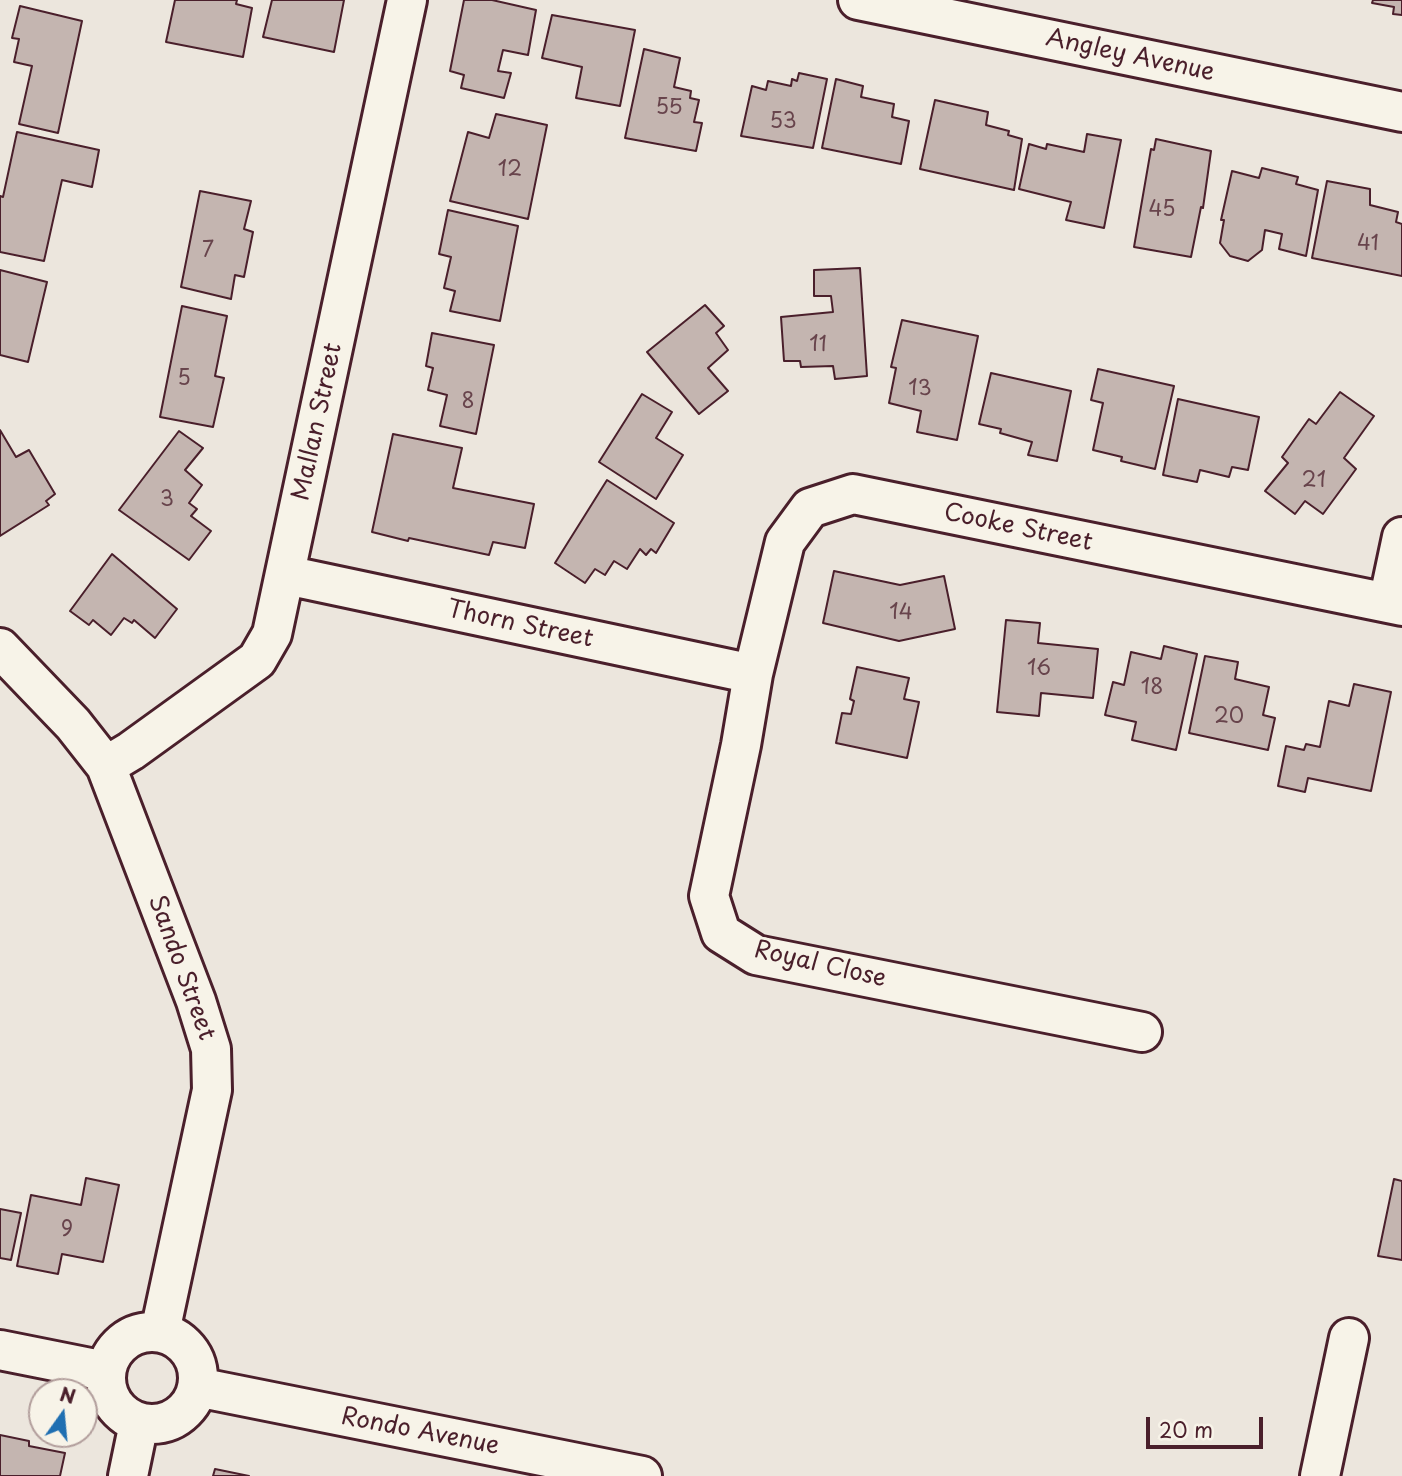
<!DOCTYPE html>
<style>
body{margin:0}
#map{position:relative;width:1402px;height:1476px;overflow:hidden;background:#ece6dd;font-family:"Playpen Sans",sans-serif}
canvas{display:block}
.north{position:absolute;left:28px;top:1378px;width:70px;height:70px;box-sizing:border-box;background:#f7f3e8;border:2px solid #b29e9c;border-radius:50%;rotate:15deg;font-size:19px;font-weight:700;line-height:28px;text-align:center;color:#4a1f2b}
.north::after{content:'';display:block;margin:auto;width:24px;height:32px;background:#1f6fb2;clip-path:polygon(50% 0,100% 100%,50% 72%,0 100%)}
.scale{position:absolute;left:1146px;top:1417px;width:117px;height:32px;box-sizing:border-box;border:4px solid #4a1f2b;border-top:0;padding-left:9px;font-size:21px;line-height:24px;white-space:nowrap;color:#4a1f2b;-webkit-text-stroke:5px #f7f3e8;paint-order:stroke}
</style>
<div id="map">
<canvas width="1402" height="1476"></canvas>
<div class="north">N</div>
<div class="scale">20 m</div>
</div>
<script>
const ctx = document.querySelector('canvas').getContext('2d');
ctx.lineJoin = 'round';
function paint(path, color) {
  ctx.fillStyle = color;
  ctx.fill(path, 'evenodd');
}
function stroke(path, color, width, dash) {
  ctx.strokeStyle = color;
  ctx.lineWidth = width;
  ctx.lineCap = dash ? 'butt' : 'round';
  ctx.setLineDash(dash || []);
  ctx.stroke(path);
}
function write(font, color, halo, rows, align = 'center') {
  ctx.font = font + ' "Playpen Sans",sans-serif';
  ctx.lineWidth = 5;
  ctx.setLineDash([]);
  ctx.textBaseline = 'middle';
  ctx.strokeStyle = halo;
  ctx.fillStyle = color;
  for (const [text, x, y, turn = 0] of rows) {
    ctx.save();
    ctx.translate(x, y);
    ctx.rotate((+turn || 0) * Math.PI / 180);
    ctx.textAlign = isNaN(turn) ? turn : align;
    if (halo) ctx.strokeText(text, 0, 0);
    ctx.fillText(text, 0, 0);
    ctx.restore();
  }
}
const building = new Path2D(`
 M175 0H237L236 4 252 8 243 57 166 42Z
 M272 0H344L334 52 263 37Z
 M464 0H492L536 10 528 55 503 50 498 71 511 73 504 98 461 88 464 75 450 71Z
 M1373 0H1402V15L1393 14 1394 7 1372 3Z
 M20 6 82 21 58 133 19 124 32 66 14 62 19 39 12 38Z
 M552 15 635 30 620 106 576 98 582 67 542 58Z
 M644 49 680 58 674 87 691 91 690 98 699 100 694 122 702 123 696 151 625 138Z
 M799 73 827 79 813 148 741 136 752 86 766 90 768 81 791 86 792 79 797 81Z
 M836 79 863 86 861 97 894 104 892 117 909 121 901 164 822 148Z
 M935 100 988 112 986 125 1009 131 1008 135 1022 139 1014 190 920 169Z
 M496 114 547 125 528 219 450 201 468 132 489 138Z
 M17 132 99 150 92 187 62 180 44 261 0 252V196L3 197Z
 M1087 134 1121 140 1104 228 1066 220 1071 202 1019 189 1029 144 1046 149 1047 144 1084 152Z
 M1156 139 1211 151 1203 208 1201 207 1191 257 1134 247 1151 149 1154 150Z
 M1262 168 1298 177 1296 184 1318 190 1306 256 1279 249 1282 234 1265 230 1262 250 1248 261 1230 256 1220 243 1224 220H1221L1232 171 1259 178Z
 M1327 181 1370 189V205L1398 212 1396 222 1402 224V276L1312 258Z
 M200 191 251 201 244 229 253 232 244 277 235 275 231 299 181 287Z
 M448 210 518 226 500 321 450 311 455 291 444 288 451 257 439 254Z
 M860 268 867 376 835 379 833 366 801 367 800 361H784L781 317 833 312 831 296H814V270Z
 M0 270 47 282 28 362 0 355Z
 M705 305 724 326 716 333 728 350 708 368 728 391 699 414 647 352Z
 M182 306 227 316 215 376 224 378 213 427 160 417Z
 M902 320 978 336 957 440 917 432 921 411 889 403 896 368 891 367Z
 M432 333 494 345 476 434 440 426 447 395 428 390 433 368 426 366Z
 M1098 369 1174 386 1155 469 1121 461 1122 457 1093 450 1103 403 1091 400Z
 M991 373 1071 391 1057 461 1028 455 1032 442 1000 433 1001 429 979 424Z
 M1340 392 1374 416 1344 458 1356 469 1323 514 1305 501 1295 514 1265 491 1288 463 1282 457 1309 419 1316 424Z
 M642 394 672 412 656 438 683 455 656 499 599 462Z
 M1178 399 1259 417 1248 470 1232 467 1229 477 1200 470 1197 482 1163 475Z
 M0 430 16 457 29 450 55 494 46 501 49 505 0 536Z
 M179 431 203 448 185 470 202 485 189 503 197 509 191 516 211 531 189 560 119 510Z
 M393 434 462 448 453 488 534 504 525 548 493 542 489 555 409 538 408 541 372 532Z
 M607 480 674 523 656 553 651 549 646 555 640 549 627 569 614 561 605 575 595 569 585 583 555 563Z
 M112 554 177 609 155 638 134 620 132 623 124 618 111 635 93 620 89 625 70 611Z
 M834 571 900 585 944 576 955 629 899 641 823 623Z
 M1006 620 1040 623 1038 643 1098 649 1093 698 1041 693 1039 716 997 712Z
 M1164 646 1197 654 1176 750 1132 740 1136 722 1105 715 1113 682 1124 685 1131 652 1161 659Z
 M1205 656 1238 662 1235 679 1269 687 1263 715 1275 718 1268 750 1189 733Z
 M857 667 909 678 904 699 919 702 907 758 836 743 842 713 851 714 854 701 850 699Z
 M1354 684 1391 692 1371 791 1308 778 1305 792 1278 786 1286 746 1304 750 1306 744 1320 747 1329 701 1349 706Z
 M86 1178 119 1185 103 1262 62 1254 58 1274 17 1266 31 1195 81 1205Z
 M1394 1179 1402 1181V1260L1378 1256Z
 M0 1209 21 1213 11 1260 0 1258Z
 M0 1435 29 1441V1446L65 1453 60 1476H0Z
 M215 1469 249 1476H213Z`);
paint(building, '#c4b5b0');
stroke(building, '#4a1f2b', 2);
const street = new Path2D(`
 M858 0 1402 112
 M286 575 753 674
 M1388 603 1402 537
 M0 648 73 724 106 766 196 1001 211 1049 212 1090 160 1332
 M106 766 131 751 257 660 272 634 407 0
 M1142 1032 756 955 721 933 709 896 741 745 753 674 785 542 810 508 853 494 1402 606
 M106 1378a46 46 0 1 1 92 0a46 46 0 1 1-92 0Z
 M0 1350 105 1371
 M197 1387 642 1476
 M128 1476 139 1423
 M1320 1476 1349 1338`);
stroke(street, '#4a1f2b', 44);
stroke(street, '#f7f3e8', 38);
write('21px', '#68444c', null, [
 ["55",669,108],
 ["53",783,122],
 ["12",510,170],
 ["45",1162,210],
 ["41",1368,244],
 ["7",208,251],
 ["11",818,345],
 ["5",184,379],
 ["13",920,389],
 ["8",468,402],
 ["21",1314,481],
 ["3",167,500],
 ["14",901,613],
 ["16",1039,669],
 ["18",1152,688],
 ["20",1229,717],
 ["9",67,1230]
]);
write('24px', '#4a1f2b', '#f7f3e8', [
 ["Angley Avenue",1130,56,12],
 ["Mallan Street",318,422,-78],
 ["Cooke Street",1018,528,12],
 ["Thorn Street",520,625,12],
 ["Royal Close",820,965,13],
 ["Sando Street",181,968,70],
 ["Rondo Avenue",420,1432,11]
]);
</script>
